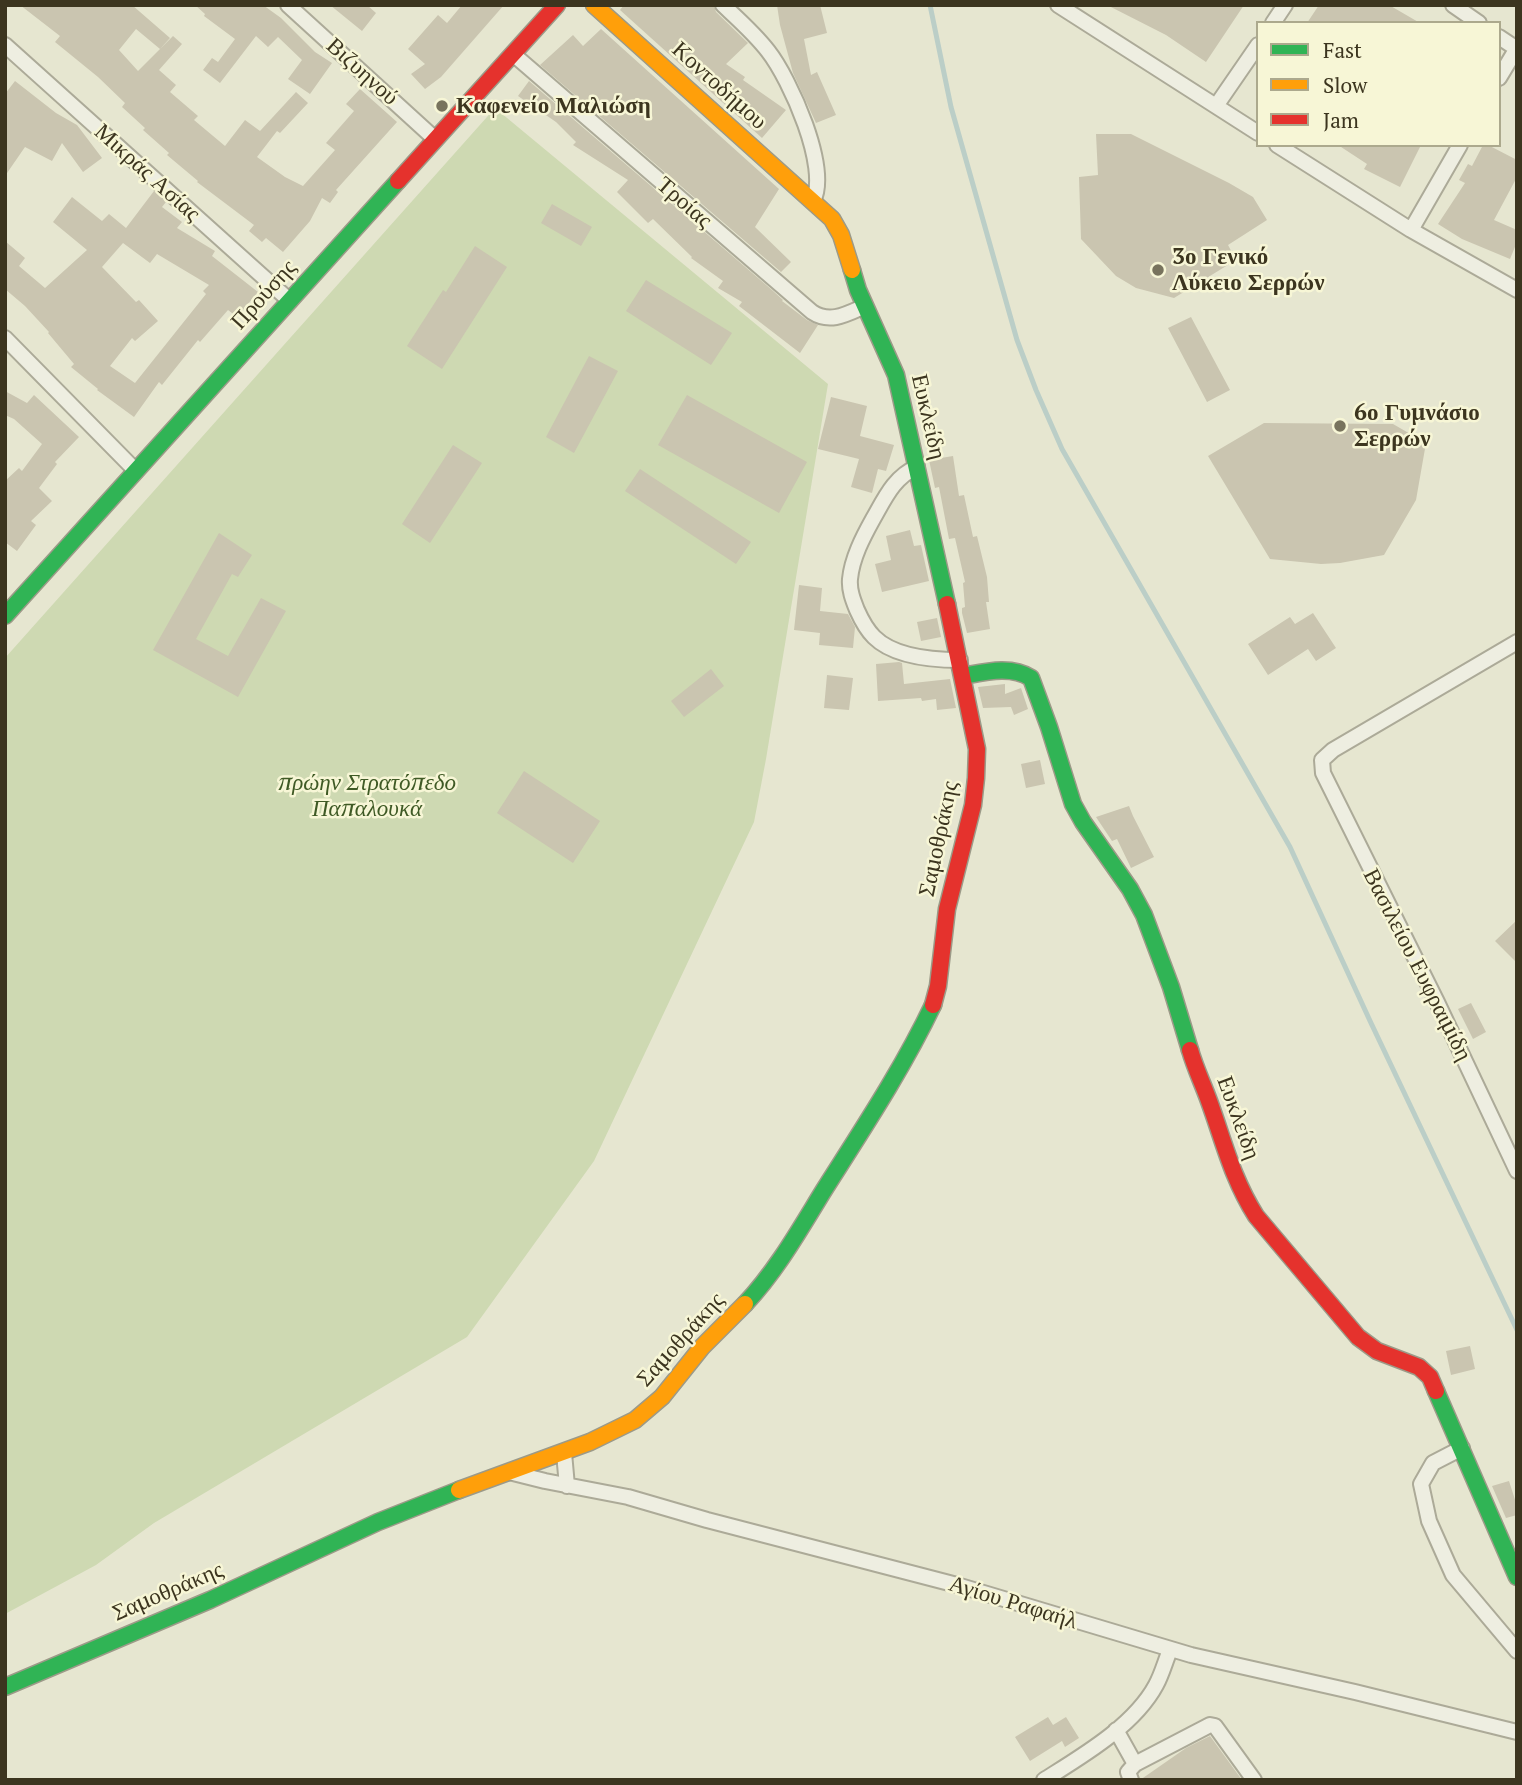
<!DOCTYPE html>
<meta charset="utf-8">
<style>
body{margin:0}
#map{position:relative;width:1522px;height:1785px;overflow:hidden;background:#e6e6d0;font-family:"PT Serif",serif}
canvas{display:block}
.frame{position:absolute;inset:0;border:7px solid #3c351f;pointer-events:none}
.legend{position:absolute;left:1256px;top:21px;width:245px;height:126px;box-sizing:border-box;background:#f7f6d6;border:2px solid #aca98d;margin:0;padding:9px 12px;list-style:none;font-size:21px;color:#3c351f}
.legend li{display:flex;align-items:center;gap:14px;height:35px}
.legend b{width:35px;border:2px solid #aca98d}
</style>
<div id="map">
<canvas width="1522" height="1785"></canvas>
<div class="frame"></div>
<ul class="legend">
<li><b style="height:9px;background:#30b455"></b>Fast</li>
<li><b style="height:9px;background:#ff9f0a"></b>Slow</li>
<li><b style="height:9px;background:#e5322d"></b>Jam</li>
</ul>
</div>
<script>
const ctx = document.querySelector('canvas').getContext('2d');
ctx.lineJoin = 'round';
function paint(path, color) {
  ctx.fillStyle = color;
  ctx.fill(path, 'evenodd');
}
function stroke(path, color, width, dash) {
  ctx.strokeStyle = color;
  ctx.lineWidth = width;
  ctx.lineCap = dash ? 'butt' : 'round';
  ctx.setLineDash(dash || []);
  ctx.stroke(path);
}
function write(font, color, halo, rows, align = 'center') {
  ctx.font = font + ' "PT Serif",serif';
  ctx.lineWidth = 5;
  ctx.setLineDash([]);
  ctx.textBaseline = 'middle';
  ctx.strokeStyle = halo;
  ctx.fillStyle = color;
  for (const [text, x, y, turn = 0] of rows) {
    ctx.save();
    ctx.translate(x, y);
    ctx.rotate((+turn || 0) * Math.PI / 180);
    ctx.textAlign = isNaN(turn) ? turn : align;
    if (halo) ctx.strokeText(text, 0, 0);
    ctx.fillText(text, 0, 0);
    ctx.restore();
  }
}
paint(new Path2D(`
 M495 108 828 384 766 759 754 822 594 1161 467 1337 154 1523 96 1565 5 1614V658Z`), '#ced9b2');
stroke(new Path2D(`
 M930 5 951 107 1017 340 1036 390 1062 449 1290 847 1371 1023 1517 1330`), '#bbcec7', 5);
paint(new Path2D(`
 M20 5H132L170 38 160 49 173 36 182 44 159 70 176 85 170 92 198 116 194 120 225 146 245 120 260 131 296 92 308 103 280 133 277 131 257 157 285 177 303 186 335 150 326 143 354 111 346 104 360 89 397 122 336 190 338 192 330 203 322 198 310 221 283 252 266 238 262 242 249 231 254 225 197 182 198 181 167 155 169 153 143 130 145 128 122 107 125 103 98 77 55 42 60 36ZM136 29 160 49 138 71 119 50Z
 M195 5H263L281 18 315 52 332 63 310 94 288 79 302 60 278 37 268 47 256 36 220 83 203 70 212 58 218 62 235 39 204 16 205 14Z
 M330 5H367L376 13 362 31Z
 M462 5H504L441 77 425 89 411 74 425 64 408 49 438 15 447 23Z
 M624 5H714L716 12 748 43 726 64 745 77 743 80 786 110 762 138 620 10Z
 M777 5H820L827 33 804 39 811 75 817 72 836 115 816 123 793 73 780 25Z
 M1107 5H1244L1206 62 1166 35Z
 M1319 5H1389L1420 23H1307Z
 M601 29 779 189 755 227 791 262 781 272 540 65 573 35 583 46Z
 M15 81 56 113 77 125 102 158 83 172 62 143 52 161 25 147 5 176V94Z
 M529 81 772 290 783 300 782 301 807 320 818 325 800 353 739 306 742 302 718 288 723 281 691 258 692 257 653 219 648 223 617 192 628 180 573 145 576 142 556 122 518 96Z
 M1096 134H1131L1229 183 1253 197 1267 220 1228 245 1236 260 1174 298 1136 288 1116 276 1081 239 1079 177 1098 175Z
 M1338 145H1421L1400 187 1364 169 1367 164Z
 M1483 145H1488L1517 160V177L1494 220 1517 230V242L1510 259 1462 239 1438 224 1465 183 1459 180 1468 164 1472 166Z
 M154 191 166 202 162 207 182 222 177 228 215 251 212 256 258 292 237 317 228 310 200 342 198 340 162 385 159 382 134 417 97 390 98 389 71 367 74 364 48 333 49 332 25 306 5 289V241L25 258 19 266 45 288 87 250 53 222 72 197 102 221 109 214 126 228ZM123 243 150 263 157 254 209 285 203 291 206 294 135 383 110 366 132 338 135 341 158 321 139 300 136 302 102 267Z
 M552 204 592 227 581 246 541 223Z
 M475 246 507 267 442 369 407 346 443 290 446 292Z
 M646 280 732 333 711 365 626 311Z
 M1191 317 1230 390 1207 402 1168 328Z
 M589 356 618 371 574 453 546 437Z
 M5 391 27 403 34 395 79 437 55 462 57 464 39 488 52 501 31 521 36 525 17 551 5 542V481L19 468 22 471 42 444 14 419 5 415Z
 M687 395 807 462 779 513 658 445Z
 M831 397 867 406 860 436 894 445 886 471 878 469 872 493 851 487 859 459 818 449Z
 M1264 423 1393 424 1426 443 1416 500 1384 555 1340 563 1321 564 1270 559 1208 456Z
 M453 445 482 463 430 543 402 524Z
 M953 456 959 496 964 495 973 537 977 536 987 577 989 602H986L990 629 967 633 962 613V608L965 607 963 583 965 582 955 538 949 539 939 487 935 488 929 460Z
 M640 469 751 542 736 564 625 491Z
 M910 530 914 546 921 545 929 581 882 592 875 564 891 560 886 536Z
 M219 533 252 555 238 577 232 574 196 639 228 656 261 598 286 611 238 697 153 650Z
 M799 585 822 588 820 611 848 614 855 627 853 648 819 645 820 633 794 630Z
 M1313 613 1336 648 1316 661 1308 649 1268 675 1248 644 1290 617 1295 624Z
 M937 618 941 637 921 641 917 622Z
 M899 662 902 663 904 684 950 679 956 708 937 710 936 699 922 701 921 698 878 701 876 664Z
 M711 669 724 686 684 717 671 701Z
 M827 675 853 678 849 710 824 708Z
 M1005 684V694L1021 688 1028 709 1014 715 1011 707 983 708 978 687Z
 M1040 760 1045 784 1026 788 1021 764Z
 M524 771 600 821 573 863 497 813Z
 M1129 806 1133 816 1154 857 1131 868 1117 839 1112 841 1096 817Z
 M1517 920V963L1495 941Z
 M1471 1003 1486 1032 1473 1039 1458 1009Z
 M1470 1346 1475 1369 1451 1375 1446 1351Z
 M1509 1481 1517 1506V1515L1506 1518 1492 1486Z
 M1048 1717 1053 1725 1066 1717 1079 1738 1065 1747 1062 1741 1030 1761 1015 1737Z
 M1210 1736 1242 1780H1140L1186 1748Z`), '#cac5b0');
const street = new Path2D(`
 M288 5 435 139
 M723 5C739 20 755 34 768 51 790 79 830 168 813 201
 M1058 5 1258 133
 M1453 5 1479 23
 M1273 23 1285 5
 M1499 37 1517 49
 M5 45 290 301
 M513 54 812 312C830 324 847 314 865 306
 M1499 78 1517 48
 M1216 106 1258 45
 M1277 145 1411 230 1517 290
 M1411 230 1460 145
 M5 338 136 471
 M917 467C894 477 885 498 873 519 863 537 852 558 850 579 849 590 853 600 857 610 861 619 866 629 874 637 894 657 933 660 960 660
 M1517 642 1333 750 1322 760 1323 773 1437 1002 1517 1171
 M1462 1448 1433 1463 1421 1484 1429 1521 1453 1575 1517 1651
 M564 1453 567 1486
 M509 1472 545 1481 628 1497 707 1520 957 1585 1191 1655 1355 1692 1517 1732
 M1116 1730 1135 1764 1128 1772 1131 1780
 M1135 1764 1210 1725 1215 1726 1254 1780
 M1044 1780C1082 1756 1134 1726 1156 1685 1162 1674 1165 1662 1170 1650`);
const fast = new Path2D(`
 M852 270 858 290 896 375 947 604
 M5 616 398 181
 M963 676C985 672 1011 665 1031 678L1049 727 1073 804 1083 822 1130 889 1144 915 1171 987 1190 1050
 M745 1304C777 1270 800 1229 824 1190 862 1130 902 1070 933 1005
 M1436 1391 1517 1577
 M5 1687 210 1600 378 1522 459 1490`);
const slow = new Path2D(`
 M594 5 832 219 841 235 852 270
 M459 1490 590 1442 635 1420 662 1397 702 1347 745 1304`);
const jam = new Path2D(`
 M398 181 557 5
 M933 1005 938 986 947 909 973 805 976 778 977 749 947 604
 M1190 1050C1195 1068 1203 1084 1209 1101 1224 1142 1232 1178 1256 1216L1358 1337 1377 1351 1419 1367 1430 1377 1436 1391`);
stroke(street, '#acaa98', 18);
stroke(fast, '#9c9a88', 19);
stroke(slow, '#9c9a88', 19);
stroke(jam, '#9c9a88', 19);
stroke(street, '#eeeee1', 14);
stroke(fast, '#30b455', 16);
stroke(slow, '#ff9f0a', 16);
stroke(jam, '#e5322d', 16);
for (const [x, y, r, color] of [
 [442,106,7,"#78735d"],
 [1158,270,7,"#78735d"],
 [1340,426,7,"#78735d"]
]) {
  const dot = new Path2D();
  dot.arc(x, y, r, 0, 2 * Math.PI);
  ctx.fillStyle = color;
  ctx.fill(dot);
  stroke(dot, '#f7f6d6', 2.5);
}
write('23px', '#3c351f', '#f7f6d6', [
 ["Βιζυηνού",362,72,42],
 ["Κοντοδήμου",719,86,42],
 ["Μικράς Ασίας",147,173,42],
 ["Τροίας",684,203,41],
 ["Προύσης",264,295,-48],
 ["Ευκλείδη",928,417,77],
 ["Σαμοθράκης",939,839,-78],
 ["Βασιλείου Ευφραιμίδη",1417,965,63],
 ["Ευκλείδη",1238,1118,70],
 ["Σαμοθράκης",681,1340,-48],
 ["Σαμοθράκης",168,1592,-23],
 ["Αγίου Ραφαήλ",1013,1603,17]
]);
write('bold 23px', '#3c351f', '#f7f6d6', [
 ["Καφενείο Μαλιώση",456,106],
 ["3ο Γενικό",1172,257],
 ["Λύκειο Σερρών",1172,283],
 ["6ο Γυμνάσιο",1354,413],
 ["Σερρών",1354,439]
], 'left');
write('italic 23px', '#3f5a25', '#f7f6d6', [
 ["πρώην Στρατόπεδο",367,783],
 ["Παπαλουκά",367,809]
]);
</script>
